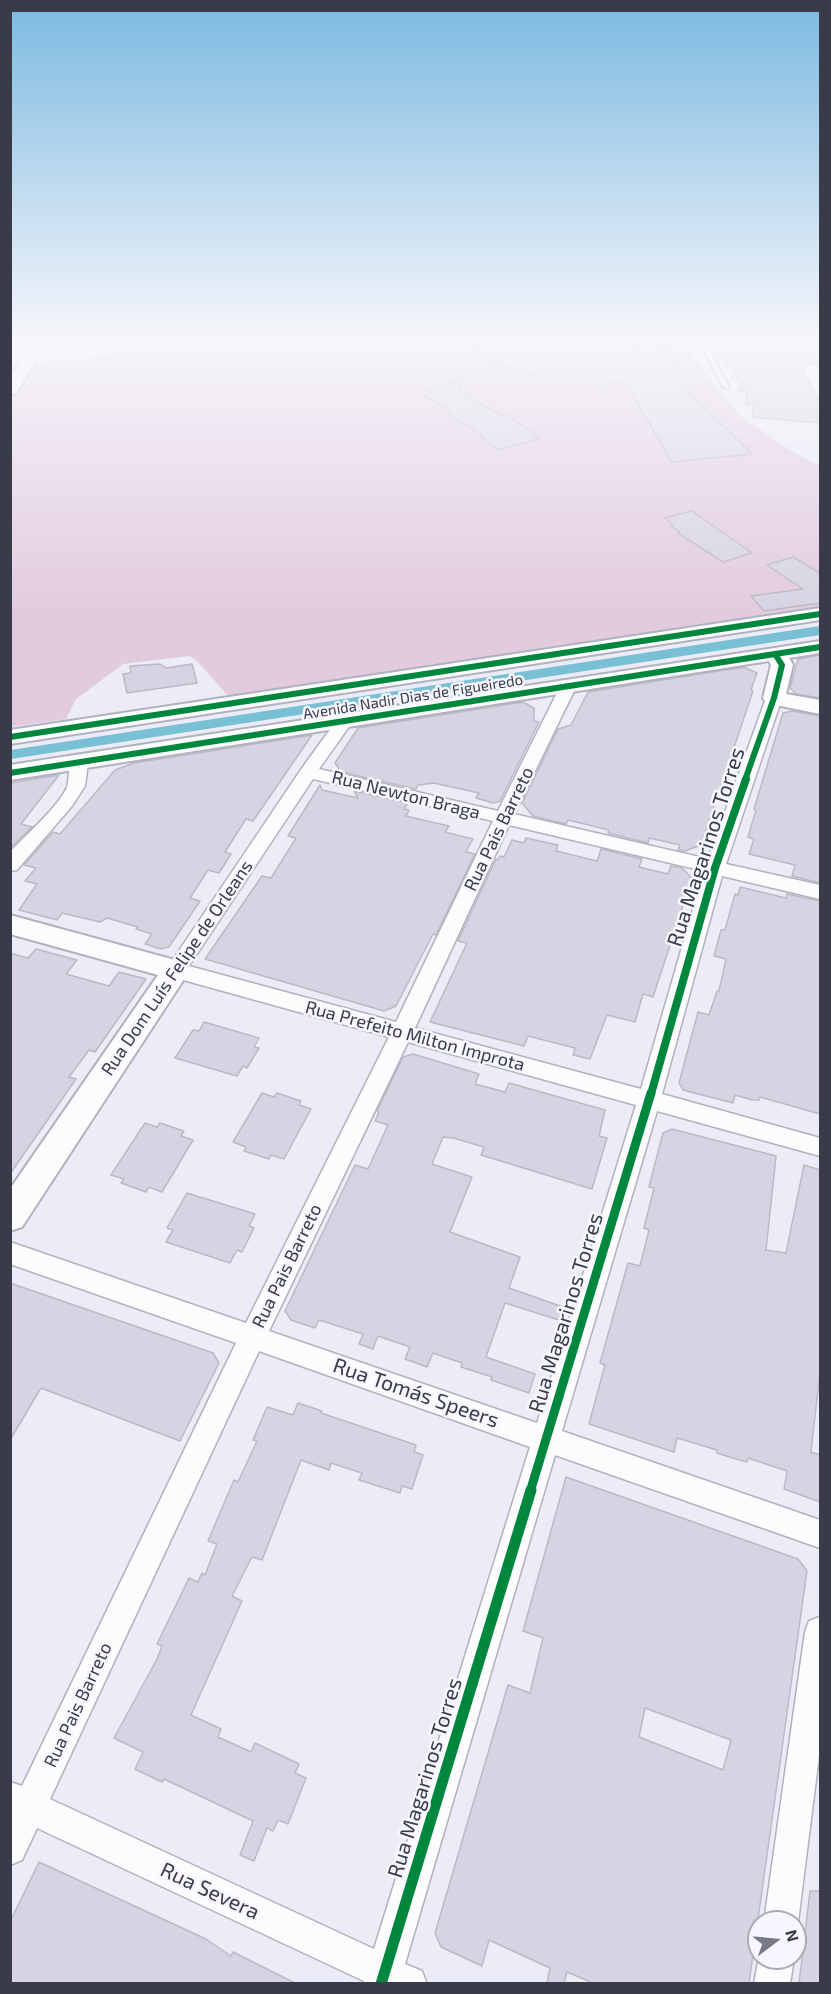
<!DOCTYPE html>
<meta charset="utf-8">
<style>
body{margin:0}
#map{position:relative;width:831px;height:1994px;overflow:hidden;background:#ebecf7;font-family:"Exo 2",sans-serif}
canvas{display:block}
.frame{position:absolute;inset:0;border:12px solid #393b49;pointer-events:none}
.north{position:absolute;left:747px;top:1910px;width:60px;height:60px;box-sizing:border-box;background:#f6f7fe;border:2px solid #aaacb6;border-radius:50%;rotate:74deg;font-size:16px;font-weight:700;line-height:24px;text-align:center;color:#393b49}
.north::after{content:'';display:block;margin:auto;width:21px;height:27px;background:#777986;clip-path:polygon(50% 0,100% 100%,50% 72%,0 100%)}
</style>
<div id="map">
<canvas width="831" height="1994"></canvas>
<div class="frame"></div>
<div class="north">N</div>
</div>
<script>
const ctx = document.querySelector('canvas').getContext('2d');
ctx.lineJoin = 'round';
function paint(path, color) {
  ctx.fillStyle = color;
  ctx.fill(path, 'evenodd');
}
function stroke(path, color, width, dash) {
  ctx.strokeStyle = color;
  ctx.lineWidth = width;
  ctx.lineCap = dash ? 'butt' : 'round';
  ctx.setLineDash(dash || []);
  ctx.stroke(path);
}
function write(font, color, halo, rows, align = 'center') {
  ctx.font = font + ' "Exo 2",sans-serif';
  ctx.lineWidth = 5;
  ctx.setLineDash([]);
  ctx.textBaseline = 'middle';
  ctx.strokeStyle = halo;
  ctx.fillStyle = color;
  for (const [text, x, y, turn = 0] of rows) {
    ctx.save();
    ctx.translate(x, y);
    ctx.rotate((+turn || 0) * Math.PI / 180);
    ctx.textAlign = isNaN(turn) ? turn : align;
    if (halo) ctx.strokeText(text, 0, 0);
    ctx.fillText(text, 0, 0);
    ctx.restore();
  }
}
paint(new Path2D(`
 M463 335H647L678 345 688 350 739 415 790 450 820 466V608L229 697 196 660 189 656 123 664 76 699 66 719 11 727V399L33 363 69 359 79 360 122 352 214 348 283 339 404 342Z`), '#e2cadf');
paint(new Path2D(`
 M820 626V635L11 759V750Z`), '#79c0d5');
const building = new Path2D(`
 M521 335H587L630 346 640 354 667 351 690 387 682 386 752 454 672 462 625 382 600 385 592 377 575 381 556 367 530 375 471 353 492 344 529 340Z
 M721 335H772V338L803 341 804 335H820V364H800L820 402V423L753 417V405L746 404V392L738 391 741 380 731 379 734 368 725 367 726 356H718Z
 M461 380 460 392 503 416 508 415 540 439 497 450 468 424 463 425 459 422 435 401 420 393Z
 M692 511 752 553 723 562 678 533 680 532 671 526 674 525 665 518Z
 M793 557 820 573V603L764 611 751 596 803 589 767 565Z
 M820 655V698L796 694 790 688 798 659Z
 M160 664 166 668 192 664 197 683 127 693 123 674 131 673 130 666Z
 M744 667 757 673 751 690 753 691 701 845 685 851 678 850 680 845 649 838 648 843 608 833 609 830 568 820 566 824 533 816 522 803 558 729 571 725 588 692Z
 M523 702 534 708V721L539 722 500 801 493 803 476 798 479 793 434 783 418 785 416 789 341 772 335 763 358 728Z
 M792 711 820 716V883L792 876 795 865 749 854 754 839 748 837 756 810 754 809 783 713Z
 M312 735 253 821 246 819 225 852 231 854 219 873 208 870 190 898 200 901 169 947 161 949 145 944 152 934 136 929 138 927 107 918 100 922 62 913 57 920 19 910 37 884 25 881 36 868 24 865 53 832 60 834 115 770 134 763Z
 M59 775 21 824 32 827 10 848V783Z
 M320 785 322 790 358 798 354 791 408 803 404 809 409 810 406 816 449 826 445 832 473 839 466 852 475 854 436 935 433 934 396 1006 384 1011 205 959 262 876 271 878 296 838 288 836Z
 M526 838 558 845 556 851 597 861 601 849 642 859 639 867 668 874 671 866 682 868 692 878 653 997 643 994 635 1022 607 1015 590 1059 573 1055 575 1048 528 1036 524 1046 430 1022 467 943 458 941 496 859 498 860 500 856 504 857 512 840 524 843Z
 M740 887 786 898 787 894 820 901V1114L760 1097 759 1100H752L735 1095 733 1103 683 1090 679 1083 698 1012 709 1015 717 991H719L726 959 714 956 721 930H725L735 894 738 895Z
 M36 949 77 960 66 974 109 986 119 972 146 979 95 1052 89 1050 69 1077 76 1079 10 1174V953L28 958Z
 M204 1022 259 1038 254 1047 259 1048 247 1068 243 1066 237 1076 175 1058 193 1030 199 1031Z
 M413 1054 479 1074 475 1084 505 1092 509 1083 605 1110 599 1136 607 1138 592 1189 481 1155 484 1147 453 1138 443 1137 432 1164 472 1177 450 1232 520 1257 509 1288 566 1308 562 1321 505 1303 486 1357 535 1374 529 1393 491 1380 492 1377 461 1367 462 1363 433 1353 427 1367 405 1359 410 1347 378 1336 373 1349 359 1344 363 1334 319 1320 315 1328 291 1320 285 1311 355 1165 368 1169 388 1125 375 1121 379 1112 377 1111 403 1057Z
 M262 1093 274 1097 277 1093 301 1101 299 1105 311 1109 284 1159 271 1155 269 1159 244 1151 246 1147 233 1142Z
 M145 1123 157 1127 160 1123 184 1131 181 1136 193 1140 162 1192 149 1187 146 1192 121 1183 124 1179 111 1175Z
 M672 1129 776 1156 766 1250 786 1253 804 1165 820 1170V1372L811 1452 820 1455V1502L784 1489 787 1471 748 1458 747 1462 739 1460 717 1453V1450L677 1438 674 1452 589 1424 605 1365 600 1363 628 1263 640 1266 649 1230 644 1228 654 1188 649 1187 663 1133Z
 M187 1193 255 1214 249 1226 254 1228 242 1252 237 1250 230 1263 166 1242 173 1230 167 1228Z
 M10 1283 213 1353 219 1363 180 1441 41 1388 10 1440Z
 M298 1403 322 1411 321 1413 416 1445 414 1452 423 1455 412 1489 402 1486 400 1493 359 1480 362 1473 331 1463 329 1470 301 1460 262 1560 252 1557 232 1596 242 1601 191 1715 221 1729 218 1737 251 1752 255 1743 299 1764 295 1773 306 1778 288 1824 278 1820 273 1831 267 1828 254 1861 240 1855 253 1821 164 1779 162 1782 135 1769 143 1752 114 1738 157 1659 162 1646 157 1644 189 1578 198 1582 202 1573 205 1575 217 1544 208 1541 234 1480 238 1482 257 1441 253 1440 267 1407 293 1415Z
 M566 1477 798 1559 807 1571 749 1983H593L567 1972 564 1983H547L550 1968 528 1958 489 1940 482 1966 441 1947 435 1933 508 1685 530 1693 543 1638 523 1631ZM645 1708 731 1740 723 1770 639 1737Z
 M39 1862 206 1939 231 1956 233 1952 295 1983H10V1922Z
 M810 1891H820V1983H799Z`);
paint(building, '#d7d3e2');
stroke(building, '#bcb9c4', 1.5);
const lane = new Path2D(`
 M657 335H666L708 348 729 387 728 388 723 387 704 350Z
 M10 338H42L45 340 42 342H10Z`);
const street = new Path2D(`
 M568 682 576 687 514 814 708 859 766 698 774 693 782 698 726 864 820 885V899L722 876 662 1094 820 1138V1156L657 1111 562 1431 820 1520V1548L555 1455 405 1964 422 1971 427 1984H363L364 1981 37 1828 22 1860 10 1865V1782L22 1786 236 1343 10 1264V1242L246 1323 389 1037 176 978 169 975 166 970 302 768 339 717H351L353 721 319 769 498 811 560 687ZM313 779 493 821 396 1022 189 966ZM509 825 704 871 641 1089 415 1028ZM408 1042 636 1105 537 1423 269 1331ZM259 1351 530 1447 374 1949 50 1799Z
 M79 758 85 759 88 763 85 786 72 806 17 870 10 871V852C25 836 59 806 67 787 70 778 67 768 73 759Z
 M820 1617V1748L798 1922 795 1930V1922H764L805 1632 809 1621Z
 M759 1956 794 1958 790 1984H754Z`);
const secondary = new Path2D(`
 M37 335H53L16 393 10 395V377Z
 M820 608V620L10 744V730Z
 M820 641V653L789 658 793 665 786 694 820 700V714L766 703 763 698 771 665 769 661 10 780V765Z
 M10 915 186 963 190 970 22 1227 10 1231V1189L158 975 10 934Z`);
stroke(lane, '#b0b2bd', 4);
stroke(street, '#b0b2bd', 3);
stroke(secondary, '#b0b2bd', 4);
paint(lane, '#fcfcfe');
paint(street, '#fcfcfe');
paint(secondary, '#fcfcfe');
stroke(new Path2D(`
 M10 737 820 614
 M10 773 820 647
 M745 780 774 698 782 665 775 654`), '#00873e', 6);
stroke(new Path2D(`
 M651 1094 715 868 746 779`), '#00873e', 8);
stroke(new Path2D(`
 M530 1492 651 1093`), '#00873e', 9);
stroke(new Path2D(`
 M381 1984 531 1490`), '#00873e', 11);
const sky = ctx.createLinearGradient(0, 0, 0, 614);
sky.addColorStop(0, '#7bb9e0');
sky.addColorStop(0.55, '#f6f6fb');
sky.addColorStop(1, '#f6f6fb00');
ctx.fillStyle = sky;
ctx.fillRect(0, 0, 831, 614);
write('15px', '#393b49', '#f6f7fe', [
 ["Avenida Nadir Dias de Figueiredo",413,697,-9]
]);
write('18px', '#393b49', '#f6f7fe', [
 ["Rua Newton Braga",406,795,14],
 ["Rua Pais Barreto",499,829,-64],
 ["Rua Dom Luís Felipe de Orleans",177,968,-56],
 ["Rua Prefeito Milton Improta",415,1036,15],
 ["Rua Pais Barreto",287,1266,-64],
 ["Rua Pais Barreto",78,1705,-65]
]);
write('21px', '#393b49', '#f6f7fe', [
 ["Rua Magarinos Torres",706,847,-72],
 ["Rua Magarinos Torres",566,1313,-73],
 ["Rua Tomás Speers",416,1393,19],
 ["Rua Magarinos Torres",425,1778,-73],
 ["Rua Severa",210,1891,25]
]);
</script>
